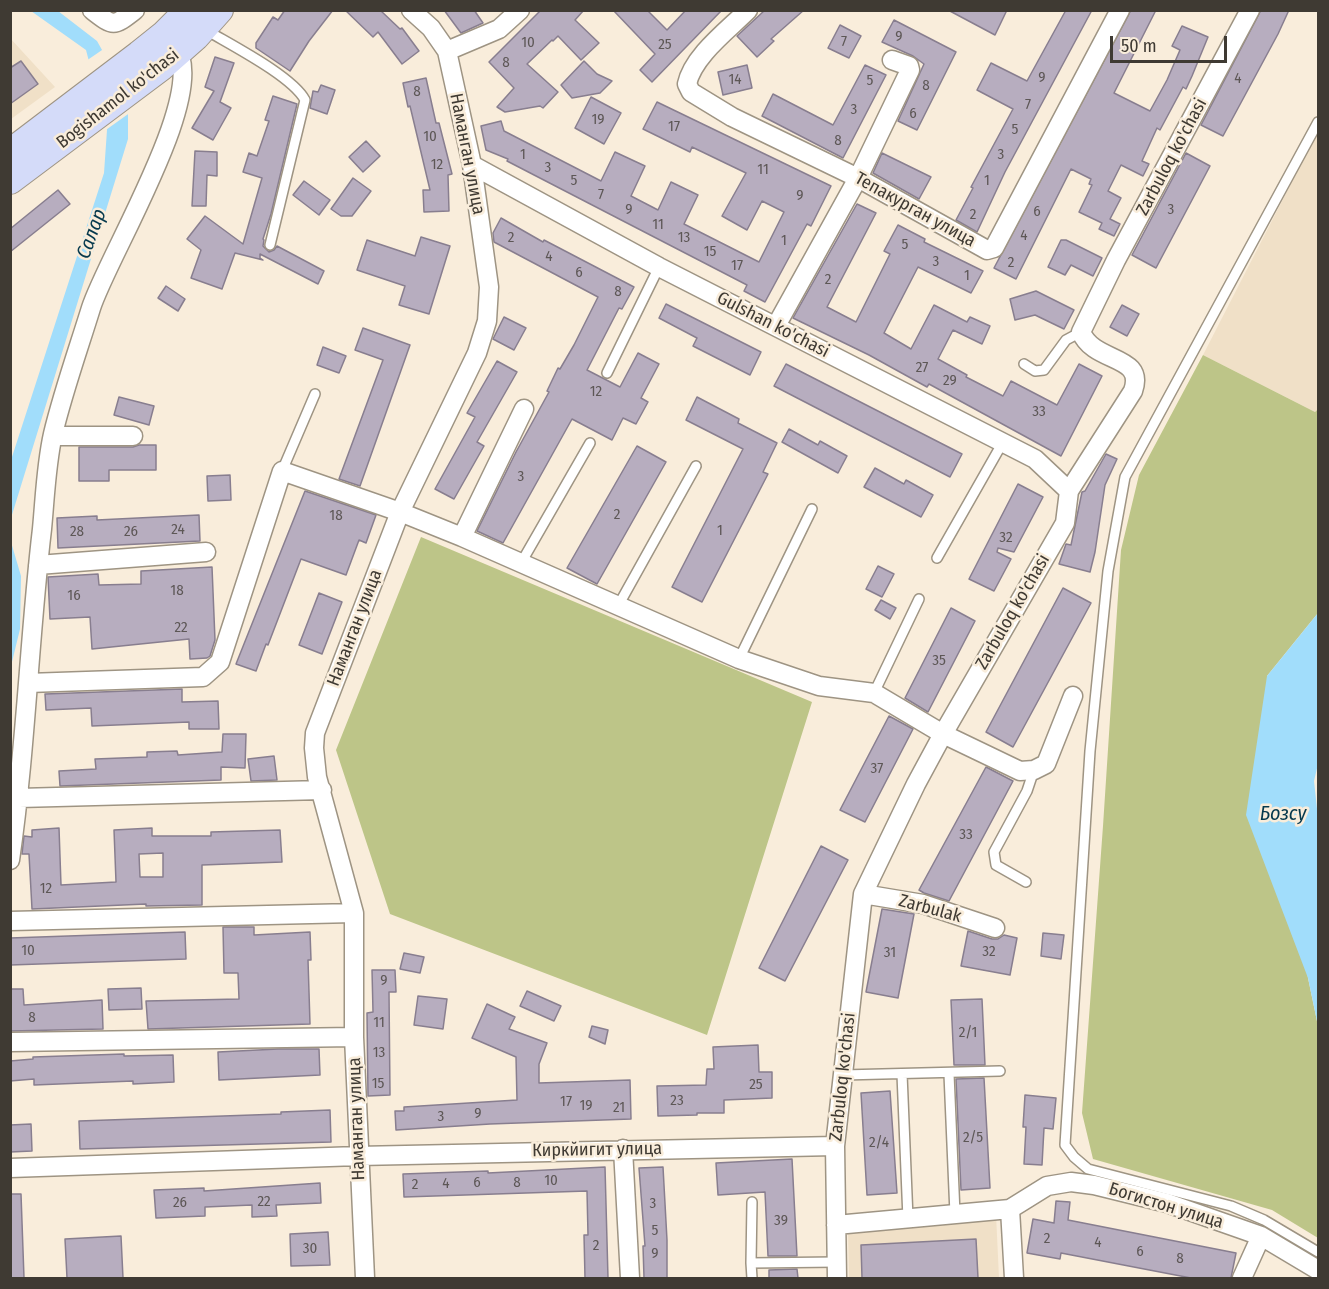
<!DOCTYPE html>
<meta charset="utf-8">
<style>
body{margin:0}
#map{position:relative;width:1329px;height:1289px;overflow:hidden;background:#f9eddb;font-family:"Fira Sans Condensed",sans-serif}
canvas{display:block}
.frame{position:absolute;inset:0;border:12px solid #3f3a33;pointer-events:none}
.scale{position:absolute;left:1110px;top:36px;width:117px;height:27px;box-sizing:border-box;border:3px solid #3f3a33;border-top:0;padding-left:8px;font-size:18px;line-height:21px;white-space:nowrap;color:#3f3a33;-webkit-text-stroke:4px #f9eddb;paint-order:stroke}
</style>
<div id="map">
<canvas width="1329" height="1289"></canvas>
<div class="frame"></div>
<div class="scale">50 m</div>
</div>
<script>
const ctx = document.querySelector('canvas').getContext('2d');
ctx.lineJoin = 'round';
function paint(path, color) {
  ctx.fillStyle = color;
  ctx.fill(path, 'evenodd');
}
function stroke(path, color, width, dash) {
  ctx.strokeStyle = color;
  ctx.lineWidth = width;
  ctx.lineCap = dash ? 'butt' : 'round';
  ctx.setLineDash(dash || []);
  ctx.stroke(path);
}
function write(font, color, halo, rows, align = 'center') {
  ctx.font = font + ' "Fira Sans Condensed",sans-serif';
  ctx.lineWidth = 5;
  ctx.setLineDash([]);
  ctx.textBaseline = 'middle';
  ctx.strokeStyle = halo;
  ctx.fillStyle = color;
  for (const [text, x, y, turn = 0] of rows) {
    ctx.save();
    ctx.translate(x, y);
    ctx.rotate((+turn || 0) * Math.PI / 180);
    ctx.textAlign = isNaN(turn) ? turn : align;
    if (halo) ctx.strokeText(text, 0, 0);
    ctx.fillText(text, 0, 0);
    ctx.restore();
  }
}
paint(new Path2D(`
 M10 38 55 87 11 119H10Z
 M1318 131V409L1315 412 1203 355Z
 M996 1214 999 1278H849L848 1230Z`), '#f0e0c7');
paint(new Path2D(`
 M1203 355 1315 412 1318 409V613L1267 676 1308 978 1318 1026V1238L1272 1210 1093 1159 1082 1113 1103 826 1121 550 1139 475Z
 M421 537 812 702 707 1035 390 914 336 750Z`), '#bdc588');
paint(new Path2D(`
 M31 11H58L97 41 116 75 128 114V139L11 518V460L104 173 107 130 86 50Z
 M11 542 21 576 20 629 11 666Z
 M1318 613V764L1314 781 1318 818V1026L1308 978 1246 815 1267 676Z`), '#a1ddfb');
paint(new Path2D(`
 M105 48 119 73 131 112 103 132 86 61Z`), '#f9eddb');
const building = new Path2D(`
 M285 10H333L309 41 290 71 256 48V43L273 17 278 20Z
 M345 10H380L400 29 402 28 419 51 402 64 378 32 373 37Z
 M444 10H474L483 23 461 33Z
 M541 10H584L575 20 599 43 581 60 558 36 553 41 552 40 527 64 558 92 543 108 540 106 505 112 497 107 514 88 489 62Z
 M613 10H647L667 30 686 10H722L652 82 640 70 655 54Z
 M765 10H804L771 39 774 41 757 57 737 36Z
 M948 10H1007L995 35Z
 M1066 10H1092L1005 172 977 232 956 220 973 188 971 187 1013 109 977 90 991 63 1027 81Z
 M1131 10H1156L1114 93 1150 111 1167 80 1180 50 1172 46 1182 26 1208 37 1192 76 1186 89 1183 87 1160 130 1157 128 1142 161 1149 164 1143 176 1121 165 1108 191 1121 198 1110 219 1120 224 1114 236 1099 229 1102 223 1079 212 1092 185 1089 184 1091 179 1071 169 1016 279 994 268Z
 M1261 10H1289L1278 34 1223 136 1201 125Z
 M894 20 956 52 917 130 898 121 924 64 913 56 882 42Z
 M840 25 861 36 849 58 828 48Z
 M215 57 234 63 220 102 231 108 213 140 192 128 214 91 205 87Z
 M21 61 38 84 10 104V68Z
 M584 61 597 74 612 81 600 93 572 98 561 85Z
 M747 65 752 88 723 95 718 72Z
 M865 65 886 75 843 158 762 116 773 94 833 125Z
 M426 78 436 123H439L452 174 448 175 449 211 424 212 423 190H430L410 106 408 107 403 83Z
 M321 85 335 90 327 114 310 108 313 91 318 92Z
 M273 96 297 104 271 214 263 239 264 240 263 246 269 252 274 250 277 246 324 271 318 284 260 254V258L263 260 235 253 222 289 191 278 201 250 187 239 205 216 243 244 262 178 243 172 249 153 257 156 269 121 265 120Z
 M591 97 621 113 604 144 575 128Z
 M657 102 831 186 811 226 807 224 765 302 744 291 747 285 507 161 508 159 486 150 481 126 501 121 504 131 601 181 615 152 645 166 631 196 658 210 671 182 698 195 684 224 759 262 784 212 762 201 747 230 722 216 746 173 692 147 690 152 643 129Z
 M366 141 380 156 363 172 349 157Z
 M195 151 217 152V176L207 175 206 206H192Z
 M882 153 931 177 919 199 873 173Z
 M1186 153 1210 166 1156 268 1132 255Z
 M353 178 371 191 352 216H341L331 209Z
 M304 181 330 200 319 215 293 195Z
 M58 190 70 204 10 252V229Z
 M857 204 876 213 827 307 856 322 890 254 884 251 898 225 925 239 924 242 983 271 971 293 918 267 884 333 911 349 934 305 967 322 970 317 990 326 982 344 953 330 938 359 967 375 966 377 1003 396 1011 381 1057 405 1079 364 1102 376 1061 456 929 384 927 387 869 355 793 318Z
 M501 218 543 242 544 240 634 287 622 309 619 308 587 370 620 387 638 353 659 364 641 398 648 402 636 424 623 418 612 440 572 419 503 543 477 531 516 452 549 392 547 391 558 368 560 369 574 345 598 297 494 242 493 233Z
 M421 237 450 246 429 314 399 305 405 286 357 270 367 240 415 256Z
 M1061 240H1066L1102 258 1093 276 1071 265 1065 275 1048 267Z
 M166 286 185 299 178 311 158 298Z
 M1036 291 1074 310 1064 329 1035 315 1015 320 1010 299Z
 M666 304 761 352 750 375 693 346 697 338 659 318Z
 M1122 305 1139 314 1127 336 1110 327Z
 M504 317 526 328 514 350 493 339Z
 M363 328 410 345 360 486 339 479 383 360 355 350Z
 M323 347 346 356 339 373 317 365Z
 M497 361 517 372 477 442 484 446 454 499 435 489 475 417 467 413Z
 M786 364 962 454 950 477 774 386Z
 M119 397 154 406 149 425 114 415Z
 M697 397 739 419 738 423 777 443 763 472 768 474 702 602 672 587 743 449 686 420Z
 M789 429 818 445 820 441 847 456 838 473 782 442Z
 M139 445H156V470H109V481H79V447H133Z
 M637 446 666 462 597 584 567 568Z
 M1106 454 1117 459 1105 485 1095 552 1090 572 1059 564 1066 544 1071 545 1082 492 1085 491Z
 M875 468 904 484 906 480 933 495 921 517 864 487Z
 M230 475 231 500 208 501 207 476Z
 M1018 484 1043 497 1014 552 998 548 997 552 1011 559 994 591 969 579Z
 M305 491 376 515 366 543 359 540 346 575 301 559 268 645 266 644 256 671 236 664Z
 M199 515 200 541 58 548 57 518 97 516V520Z
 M878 566 894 574 882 597 866 589Z
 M212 567 215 640 210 656 207 658 190 659 189 639 92 649 90 617 50 619 48 577 98 574 99 585 141 584V571Z
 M1063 588 1091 603 1013 747 986 732Z
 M319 593 342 602 322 654 299 645Z
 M881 600 896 608 890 619 875 610Z
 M951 608 975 621 928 712 905 698Z
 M182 689V702L218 701 219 729H189V722L92 726 91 708 46 710 45 694Z
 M889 716 913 729 865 822 840 810Z
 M223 734H246L245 768 221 767V780L60 786 59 771 96 769 95 759 147 757V752L177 751 178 755 222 752Z
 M274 756 277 780 251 781 248 759Z
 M986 767 1013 781 949 901 924 893 919 890Z
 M59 828 61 885 116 882 114 830 152 828V836H211V832L280 830 282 862 202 865V905L146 906V904L32 909 29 854H22L24 836 32 837V830ZM163 853V877H140L139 854Z
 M821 846 848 860 785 981 759 968Z
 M882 909 914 914 898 998 866 992Z
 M223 927H254V935L310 932 311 960H308L310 1024 148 1029 146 1001 239 999 238 973H224Z
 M968 931 992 939H998L1004 935 1017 938 1010 975 961 966Z
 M185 932 186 959 10 965V938Z
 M1043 933 1064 935 1061 959 1041 956Z
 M404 953 424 957 420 973 400 969Z
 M372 970H395L396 992H389L390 1095 368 1096 367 1013 373 1012Z
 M141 988 142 1009 109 1010 108 989Z
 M10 989H23L24 1005 102 1000 103 1029 10 1031Z
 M527 991 561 1006 554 1021 520 1006Z
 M418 996 447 999 443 1029 414 1025Z
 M982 999 985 1065H954L951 1000Z
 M487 1004 515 1017 509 1029 547 1043 539 1064V1083L630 1080 631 1119 490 1124 396 1130 395 1111H404V1107L517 1100 516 1057 472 1038Z
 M592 1026 608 1030 605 1044 589 1037Z
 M758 1045 759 1072H772V1098L724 1100V1113H697V1115L658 1116 657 1086 706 1085 707 1069H714L713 1047Z
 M278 1049H319L320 1075 219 1080 218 1052Z
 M124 1054V1056L173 1055 174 1082 133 1084V1081L34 1085V1079L10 1081V1061L33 1059V1057Z
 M984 1078 990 1188 961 1190 956 1079Z
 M890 1091 897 1193 867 1195 861 1093Z
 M1025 1095 1056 1098 1053 1129 1044 1128 1042 1165 1024 1164 1026 1127H1023Z
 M330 1110 331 1142 80 1149 79 1121 281 1114V1112Z
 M31 1124 32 1151 10 1152V1125Z
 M792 1159 797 1256H768L765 1192 718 1195 716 1163Z
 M605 1167 608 1278H585L584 1235H588L587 1191 404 1197 403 1174 488 1171V1173Z
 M663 1167 667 1240V1278H644L643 1246H645L639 1168Z
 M320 1183 321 1203 276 1205 277 1216 252 1217V1205L205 1207V1216L156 1218 154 1190 204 1188V1191Z
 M10 1194H21L24 1278H10Z
 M1056 1201 1070 1202 1068 1220 1236 1253 1231 1278H1191L1061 1253 1060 1259 1027 1253 1033 1219 1054 1223Z
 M328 1232 330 1265 291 1266 290 1234Z
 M121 1236 123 1278H67L65 1239Z
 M976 1239 978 1278H862L861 1245Z
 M797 1269 798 1278H769V1270Z`);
paint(building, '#b7adbf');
stroke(building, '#887e8f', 1.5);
const service = new Path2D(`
 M206 30C231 45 292 76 305 100L270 245
 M1318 122 1125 477 1108 571 1090 751 1065 1145 1074 1157 1088 1169 1231 1206 1264 1220 1318 1252
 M1024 364 1035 371 1044 370 1066 340 1081 332
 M607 373 659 267
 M282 471 315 394
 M937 558 1003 442
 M521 563 590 443
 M618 606 696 466
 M739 659 812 509
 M874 693 919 599
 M1026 882 996 865 994 852 1027 791 1034 770
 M902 1074 908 1219
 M949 1074 955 1214
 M843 1075 1000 1071
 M751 1263 752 1202
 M752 1278 751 1263 837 1262`);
const minor = new Path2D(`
 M92 10C114 27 113 27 135 10
 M748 10C728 30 693 56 687 84L691 92 732 117 858 178 987 250 994 248 1120 10
 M447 51 499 29 520 10
 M472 165 659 267 1035 459 1069 491
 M776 326 858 178 910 70 909 66 892 60
 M53 436H133
 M462 537 524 409
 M38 565 206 552
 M28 683 203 677 220 662 282 471 400 512 462 537 739 659 819 686 874 693 943 734 1020 771 1034 770 1046 764 1073 696
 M19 798 322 790
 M10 860C26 750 29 639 42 529 45 498 46 465 53 434 63 392 78 350 91 308 107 257 211 90 175 47
 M863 894 923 904 995 928
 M10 921 354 913
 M10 1042 354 1037
 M623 1149 630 1278
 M10 1168 358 1156 835 1146
 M1010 1209 1047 1186 1071 1182 1094 1185 1167 1203 1261 1236 1318 1270
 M836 1225 1010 1209 1014 1278
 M365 1278 354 1037V913L317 777 314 748 315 733 400 512 477 353 487 321 489 287 472 165 447 51 431 28 411 10
 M837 1278 835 1146 863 894 916 784 943 734 1065 523 1069 491 1133 391C1146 354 1094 364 1081 332L1116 260 1250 10
 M1242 1278 1261 1236`);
const secondary = new Path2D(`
 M10 152 139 54 164 34 188 10
 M10 181 162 67 196 37 220 10`);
stroke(service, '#9e9483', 12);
stroke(minor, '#9e9483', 21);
stroke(secondary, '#9e9483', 28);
stroke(service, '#fff', 9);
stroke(minor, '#fff', 18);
stroke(secondary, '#d4dbf9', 26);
write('15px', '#5d5756', null, [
 ["9",899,37],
 ["7",844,42],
 ["10",528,43],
 ["25",665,45],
 ["8",506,63],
 ["9",1042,78],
 ["4",1238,79],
 ["14",735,80],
 ["5",870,81],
 ["8",926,86],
 ["8",417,92],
 ["7",1028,105],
 ["3",854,110],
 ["6",913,114],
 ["19",598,120],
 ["17",674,127],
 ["5",1015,130],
 ["10",430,137],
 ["8",838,141],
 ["1",523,155],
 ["3",1001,155],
 ["12",437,165],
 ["3",548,168],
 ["11",763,170],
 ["5",574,181],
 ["1",987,181],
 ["7",601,195],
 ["9",800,196],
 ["9",629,210],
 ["3",1171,210],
 ["6",1037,212],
 ["2",973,215],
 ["11",658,225],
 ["4",1024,236],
 ["2",511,238],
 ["13",684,238],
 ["1",784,241],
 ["5",905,245],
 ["15",710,252],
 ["4",549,257],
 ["3",936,262],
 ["2",1011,263],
 ["17",737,266],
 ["6",579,273],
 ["1",967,276],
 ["2",828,280],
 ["8",618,292],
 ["27",922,368],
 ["29",950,381],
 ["12",596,392],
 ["33",1039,412],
 ["3",521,477],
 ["2",617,515],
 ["18",336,516],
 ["24",178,530],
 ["1",720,531],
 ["28",77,532],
 ["26",131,532],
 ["32",1006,538],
 ["18",177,591],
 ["16",74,596],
 ["22",181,628],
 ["35",939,661],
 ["37",877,769],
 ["33",966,835],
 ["12",46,889],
 ["10",28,951],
 ["32",989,952],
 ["31",890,953],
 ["9",384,981],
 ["8",32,1018],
 ["11",379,1023],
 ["2/1",968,1033],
 ["13",379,1053],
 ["15",378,1084],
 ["25",756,1085],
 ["23",677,1101],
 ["17",566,1102],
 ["19",586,1106],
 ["21",619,1108],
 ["9",478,1114],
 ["3",441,1117],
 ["2/5",973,1138],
 ["2/4",879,1143],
 ["10",551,1181],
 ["6",477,1183],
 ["8",517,1183],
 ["4",446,1184],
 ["2",415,1185],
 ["22",264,1202],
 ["26",180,1203],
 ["3",653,1204],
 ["39",781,1221],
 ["5",655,1231],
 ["2",1047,1239],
 ["4",1098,1243],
 ["2",596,1246],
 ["30",310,1249],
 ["6",1140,1252],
 ["9",655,1254],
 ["8",1180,1259]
]);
write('18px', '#3f3a33', '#f9eddb', [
 ["Bogishamol ko'chasi",118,99,-38],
 ["Наманган улица",467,154,79],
 ["Zarbuloq ko'chasi",1172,157,-62],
 ["Тепакурган улица",915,210,29],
 ["Gulshan ko'chasi",773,325,27],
 ["Zarbuloq ko'chasi",1013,612,-60],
 ["Наманган улица",355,628,-69],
 ["Zarbulak",930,909,15],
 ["Zarbuloq ko'chasi",843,1077,-84],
 ["Наманган улица",357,1119,-92],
 ["Киркйигит улица",597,1150,-1],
 ["Богистон улица",1166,1206,17]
]);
write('italic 20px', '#06394d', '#f9eddb', [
 ["Салар",92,234,-70],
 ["Бозсу",1283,814]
]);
</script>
